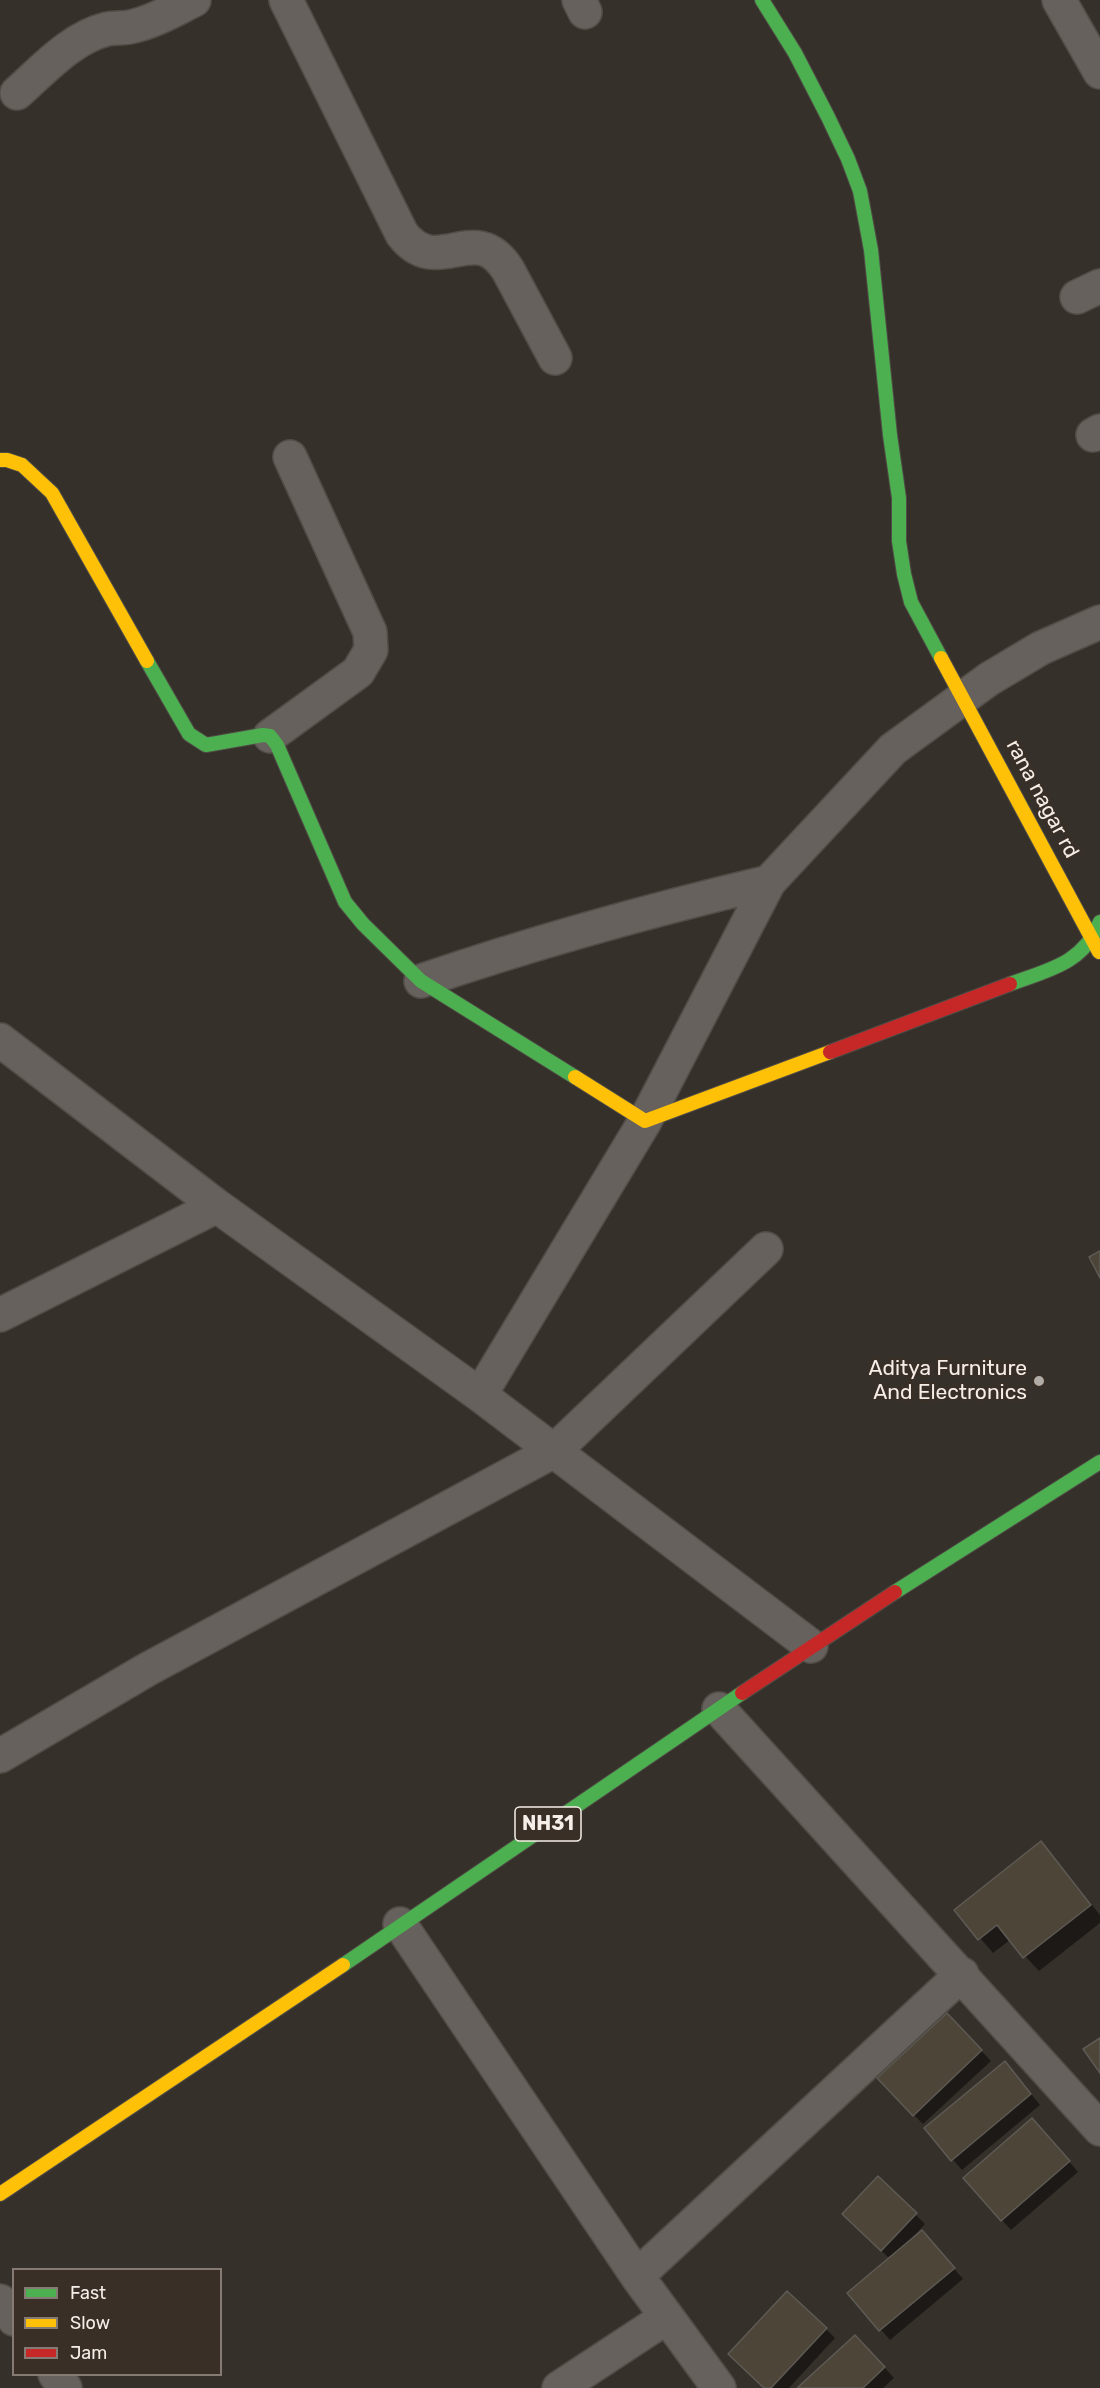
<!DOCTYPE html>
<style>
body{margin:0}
#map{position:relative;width:1100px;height:2388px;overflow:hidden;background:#36302a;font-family:Rubik,sans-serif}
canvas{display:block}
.legend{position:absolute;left:12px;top:2268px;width:210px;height:108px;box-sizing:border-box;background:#3a2f26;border:2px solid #857b74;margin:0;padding:8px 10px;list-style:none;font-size:18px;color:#f5eee8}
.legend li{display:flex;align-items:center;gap:12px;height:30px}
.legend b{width:30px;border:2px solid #857b74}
</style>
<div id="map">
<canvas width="1100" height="2388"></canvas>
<ul class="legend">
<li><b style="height:8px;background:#4caf50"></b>Fast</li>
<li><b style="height:8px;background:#ffc107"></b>Slow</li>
<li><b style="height:8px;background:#c62828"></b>Jam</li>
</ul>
</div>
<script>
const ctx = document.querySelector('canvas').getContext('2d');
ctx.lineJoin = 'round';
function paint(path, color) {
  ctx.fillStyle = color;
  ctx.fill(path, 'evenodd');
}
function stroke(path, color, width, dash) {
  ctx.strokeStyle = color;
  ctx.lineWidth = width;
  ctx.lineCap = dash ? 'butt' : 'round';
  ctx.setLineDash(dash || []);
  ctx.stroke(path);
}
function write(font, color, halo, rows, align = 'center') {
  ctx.font = font + ' Rubik,sans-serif';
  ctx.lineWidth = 4.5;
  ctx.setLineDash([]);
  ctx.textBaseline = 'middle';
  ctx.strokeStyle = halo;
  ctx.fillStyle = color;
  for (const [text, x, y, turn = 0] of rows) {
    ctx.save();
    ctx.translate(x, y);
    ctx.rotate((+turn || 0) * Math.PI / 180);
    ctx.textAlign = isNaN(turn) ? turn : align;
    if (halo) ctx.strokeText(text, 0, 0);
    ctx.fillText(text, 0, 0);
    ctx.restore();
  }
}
paint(new Path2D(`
 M1041 1843 1055 1858 1100 1915V1923L1039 1971 1010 1940 993 1953 956 1910Z
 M947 2015 991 2061 923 2124 914 2115Z
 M1014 2073 1040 2105 962 2170 926 2129Z
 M1042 2130 1078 2172 1011 2230 965 2179Z
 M878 2178 925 2224 914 2236 915 2237 922 2232 963 2279 890 2340 849 2293 890 2259 844 2214Z
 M826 2329 835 2338 789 2388H766Z
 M865 2346 894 2378 883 2388H799Z`), '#0007');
const building = new Path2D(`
 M1100 1251V1278L1089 1257Z
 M1041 1841 1091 1905 1023 1958 997 1925 978 1940 954 1910Z
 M947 2013 982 2050 913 2116 877 2078Z
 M1100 2038V2073L1083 2049Z
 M1005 2061 1031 2094 951 2161 924 2128Z
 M1032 2118 1070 2161 1001 2221 963 2178Z
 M878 2176 917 2213 881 2251 842 2214Z
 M922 2230 955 2268 879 2331 847 2293Z
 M787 2291 827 2328 771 2388H764L728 2354Z
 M855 2335 885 2367 863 2388H797Z`);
paint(building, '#4d4638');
stroke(building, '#5e5a55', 1.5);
const street = new Path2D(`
 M286 0 402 234C438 281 475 217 508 270L555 358
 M579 0 585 12
 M1059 0 1100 72
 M17 93C43 70 71 38 107 29 116 27 125 29 134 26 155 21 174 10 194 0
 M1077 297 1100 286
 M1093 435 1100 431
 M270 736 358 672 371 650 370 632 290 457
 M421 981C535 942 651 910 769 882
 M0 1040 217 1206 480 1395 811 1646
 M0 1315 217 1206
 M480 1395 645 1121 769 882 893 749 989 679 1041 648 1100 622
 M719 1709 1100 2129
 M0 1756 148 1669 554 1451 766 1249
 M400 1924 637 2276 719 2388
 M637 2276 962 1974
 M0 2301 14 2319
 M55 2374 65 2388
 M559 2388 667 2317`);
const fast = new Path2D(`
 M762 0 795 53 828 117 848 159 860 191 871 250 890 435 899 498V541L904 574 911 602 941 658
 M147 661 189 734 206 745 263 735 270 736 277 745 345 902 363 924 421 981 575 1077
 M1010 984C1048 970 1083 964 1100 922
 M895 1592 1100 1462
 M343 1965 742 1693`);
const slow = new Path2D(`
 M0 460H7L22 465 52 493 147 661
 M941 658 1099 952
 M575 1077 645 1121 830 1052
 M0 2194 343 1965`);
const jam = new Path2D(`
 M830 1052 1010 984
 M742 1693 895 1592`);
stroke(street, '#504c46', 36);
stroke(fast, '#504c46', 16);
stroke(slow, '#504c46', 16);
stroke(jam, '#504c46', 16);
stroke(street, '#66615d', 33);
stroke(fast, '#4caf50', 14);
stroke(slow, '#ffc107', 14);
stroke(jam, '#c62828', 14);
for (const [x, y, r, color] of [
 [1039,1381,6,"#b2aca6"]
]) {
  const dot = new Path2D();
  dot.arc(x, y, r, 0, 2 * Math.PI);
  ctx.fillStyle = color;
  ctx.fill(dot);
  stroke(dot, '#3a2f26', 2);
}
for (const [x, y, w] of [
 [548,1824,66]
]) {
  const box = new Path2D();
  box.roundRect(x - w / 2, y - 17, w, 34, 4.5);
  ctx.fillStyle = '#3a2f26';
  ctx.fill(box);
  stroke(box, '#f5eee8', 1.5);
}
write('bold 20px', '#f5eee8', null, [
 ["NH31",548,1824]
]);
write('21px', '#f5eee8', '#3a2f26', [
 ["rana nagar rd",1042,799,62]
]);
write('21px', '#f5eee8', '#3a2f26', [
 ["Aditya Furniture",1027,1369],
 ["And Electronics",1027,1393]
], 'right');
</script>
